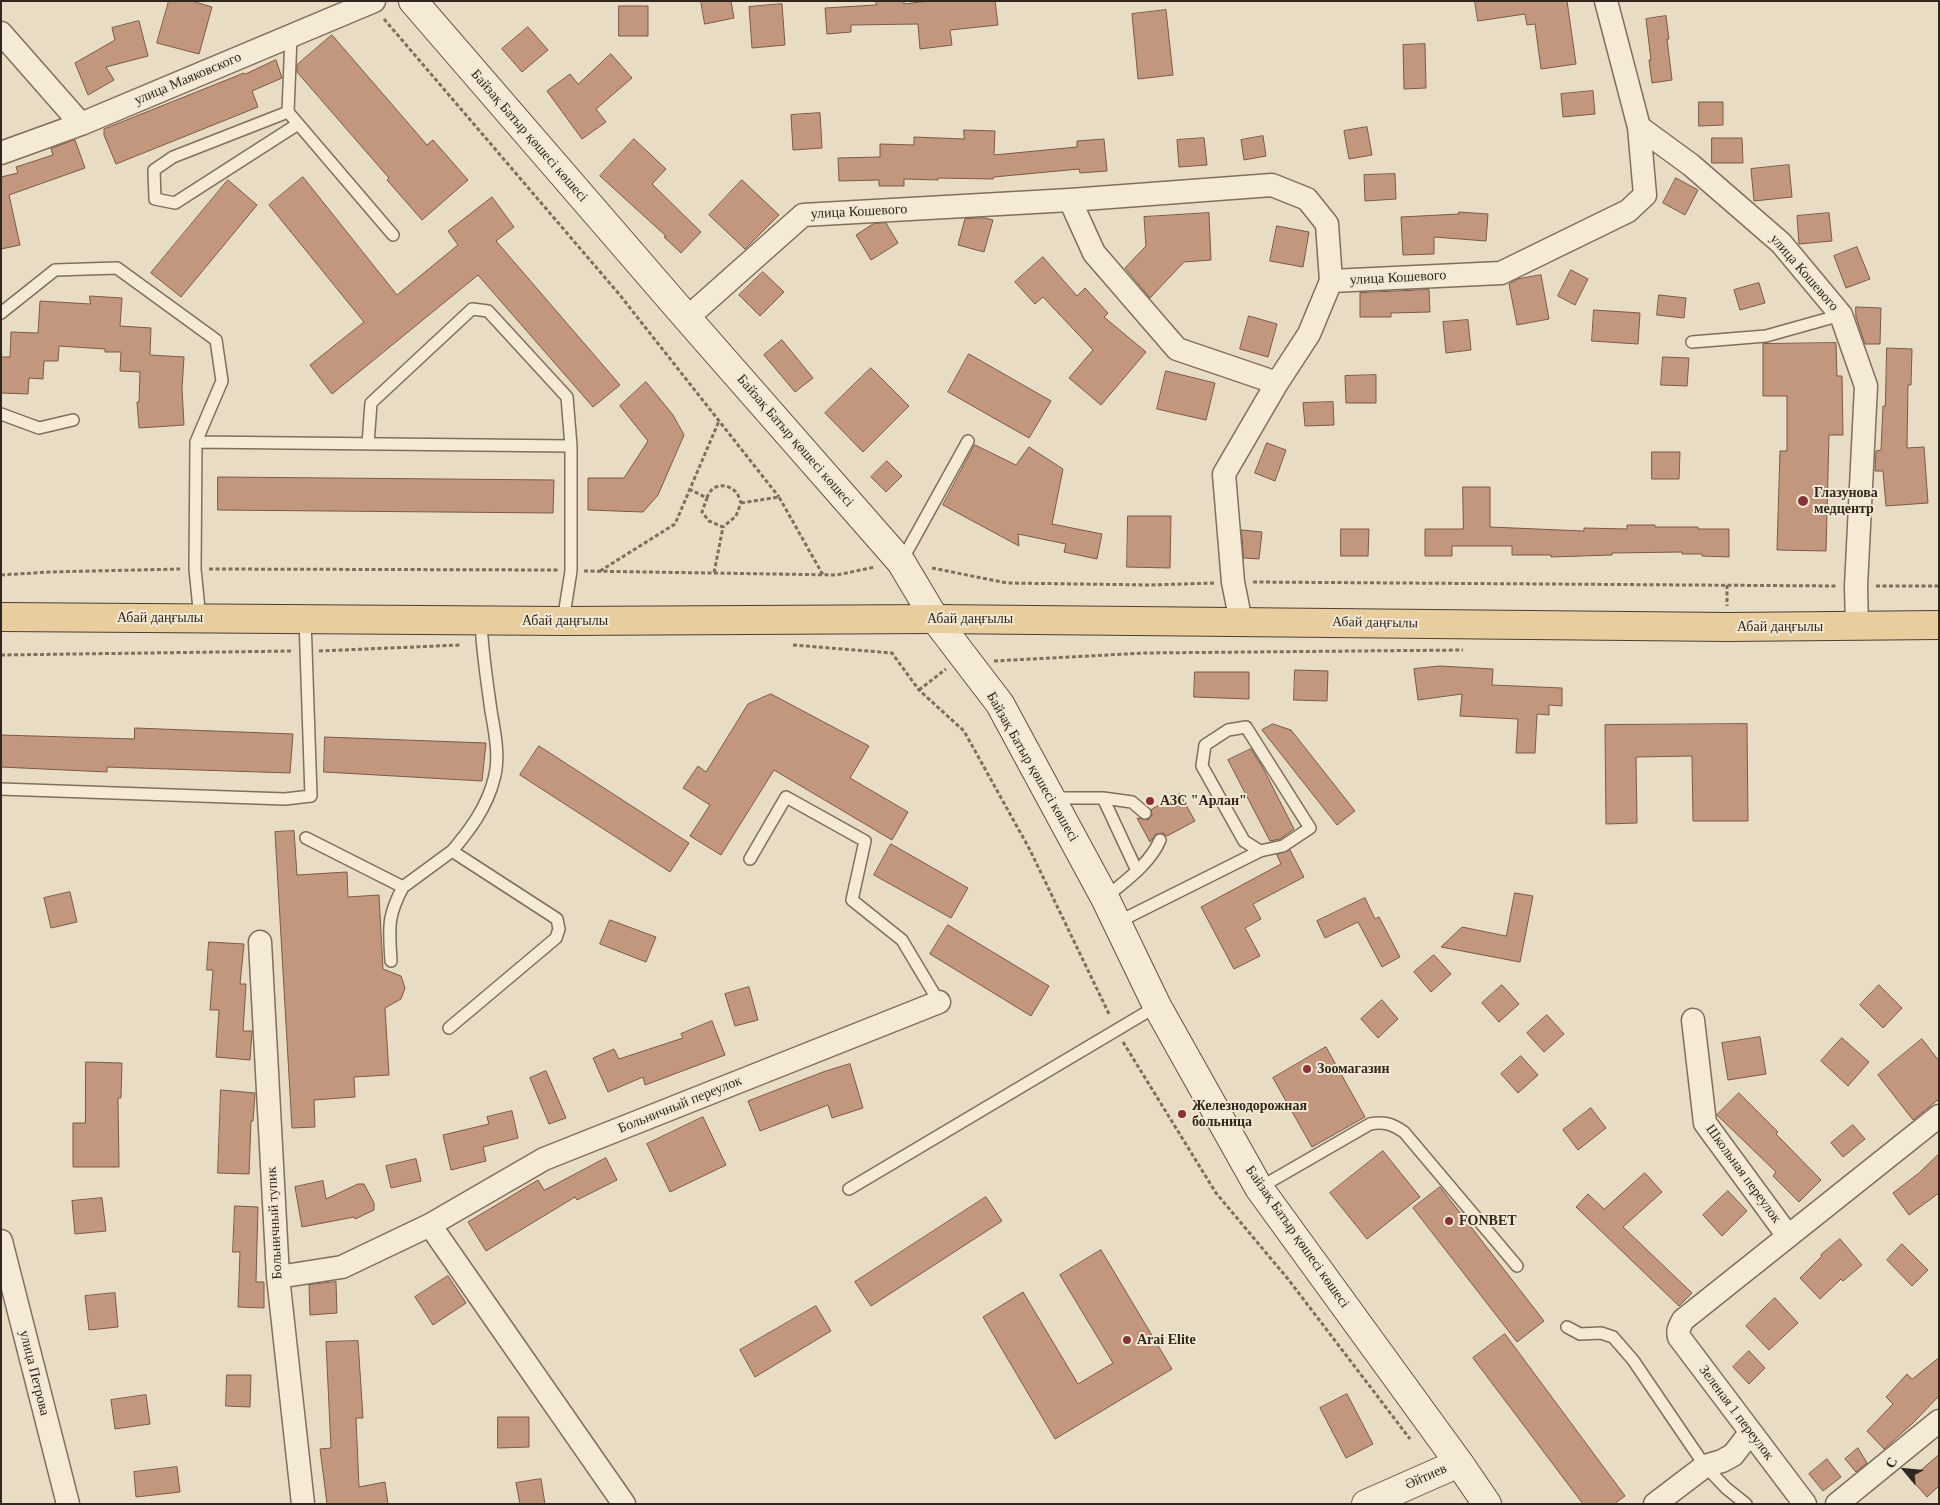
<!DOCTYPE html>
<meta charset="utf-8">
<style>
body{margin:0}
#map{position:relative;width:1940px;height:1505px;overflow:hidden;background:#e8dcc4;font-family:Georgia,serif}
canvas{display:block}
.frame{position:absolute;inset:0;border:2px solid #32271f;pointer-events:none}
.north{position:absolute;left:1880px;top:1445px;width:50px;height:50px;-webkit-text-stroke:4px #f1e7d2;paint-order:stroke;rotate:298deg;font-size:14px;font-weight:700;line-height:20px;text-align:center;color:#32271f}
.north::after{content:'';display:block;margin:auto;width:18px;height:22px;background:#32271f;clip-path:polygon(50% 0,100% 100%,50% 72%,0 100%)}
</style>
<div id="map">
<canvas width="1940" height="1505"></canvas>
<div class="frame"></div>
<div class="north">С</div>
</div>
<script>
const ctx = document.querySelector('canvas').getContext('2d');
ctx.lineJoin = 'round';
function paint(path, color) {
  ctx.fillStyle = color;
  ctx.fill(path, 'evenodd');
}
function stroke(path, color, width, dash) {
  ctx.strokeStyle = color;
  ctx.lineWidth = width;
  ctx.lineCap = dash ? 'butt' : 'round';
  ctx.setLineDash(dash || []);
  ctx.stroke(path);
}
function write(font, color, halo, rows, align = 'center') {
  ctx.font = font + ' Georgia,serif';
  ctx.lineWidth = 4;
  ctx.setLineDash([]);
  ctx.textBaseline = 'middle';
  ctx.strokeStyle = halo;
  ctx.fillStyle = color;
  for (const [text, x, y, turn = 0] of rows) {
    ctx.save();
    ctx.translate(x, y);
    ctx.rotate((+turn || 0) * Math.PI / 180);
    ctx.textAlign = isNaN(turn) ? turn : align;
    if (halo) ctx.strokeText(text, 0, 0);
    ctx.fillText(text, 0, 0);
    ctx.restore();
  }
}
const building = new Path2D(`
 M169 1H192L212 7 199 54 157 43Z
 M701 1H731L734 18 705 24Z
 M876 1H904V4L929 1H995L998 25 950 30 952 45 920 49 918 24 851 25V32L827 34 825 8 876 5Z
 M1475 1H1567L1576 64 1541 69 1535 24 1527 25 1525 14 1478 21Z
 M782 4 785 45 752 48 749 7Z
 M619 6H648V36H619Z
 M1166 10 1173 75 1138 79 1132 14Z
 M1666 16 1669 39H1667L1672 80 1652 83 1649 60H1651L1646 19Z
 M139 21 148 56 106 67 114 80 88 95 75 63 115 40 112 28Z
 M528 27 548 50 522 72 502 49Z
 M332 35 427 145 433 140 468 180 422 220 387 180 389 178 297 72V65Z
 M1425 44 1426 88 1404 89 1403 45Z
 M611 54 632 78 596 109 606 122 582 139 547 91 570 74 578 84Z
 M276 60 282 78 252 91 258 107 116 164 104 135V129L244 73 245 74Z
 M1593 91 1595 114 1563 117 1561 94Z
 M1699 102H1723V125L1699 126Z
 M820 113 822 148 793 150 791 115Z
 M1367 127 1372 155 1349 159 1344 131Z
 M964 130 995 131 994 155 1077 147V141L1104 139 1107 171 1080 173 1079 169 994 177 993 179 938 178V180L904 179V186H879V180L839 181 838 158 880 157V144L914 145V137L964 139Z
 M1263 136 1266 156 1244 160 1241 140Z
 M1204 138 1207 165 1179 167 1177 140Z
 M1712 138H1742L1743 163H1712Z
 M634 139 666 169 652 184 701 232 681 253 664 237 666 236 600 176Z
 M75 140 85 168 9 195 20 245 1 249V177L18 173 16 167 53 155 51 149Z
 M1789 165 1792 197 1754 201 1751 169Z
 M1395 174 1396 199 1365 201 1364 175Z
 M303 177 397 295 458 245 448 231 492 197 514 227 496 241 620 385 593 407 478 275 332 394 310 365 364 322 269 205Z
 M1676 178 1698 190 1685 215 1663 203Z
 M228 180 257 205 181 297 151 273Z
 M742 180 779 215 745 249 709 215Z
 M1459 212 1488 214 1486 241 1434 237V254L1403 255 1401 217 1459 214Z
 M1209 213 1211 260 1184 262 1150 298 1125 268 1146 246 1144 217Z
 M1829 213 1832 241 1799 244 1797 216Z
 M985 218 993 220 984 252 958 245 965 219Z
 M886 223 898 243 871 260 856 235 873 224Z
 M1277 226 1309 232 1303 267 1270 261Z
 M1857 247 1870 279 1846 288 1834 256Z
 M1043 257 1077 296 1085 288 1108 313 1104 317 1146 352 1101 405 1069 378 1093 350 1043 297 1035 304 1015 282Z
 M1571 270 1588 279 1575 305 1558 296Z
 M763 272 784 292 760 316 739 295Z
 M1541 275 1549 319 1517 325 1509 284 1518 279Z
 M1759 283 1765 303 1740 310 1734 290Z
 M1429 290 1430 312 1391 313V317H1360V293Z
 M1659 295 1686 298 1684 318 1657 315Z
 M90 296 122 298 120 326 151 328 150 355 184 357 182 389 184 425 139 428 137 402H139L140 372 120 371 121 352H105V349L59 346 58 361H44L43 379 29 378 28 394 1 393V357H10L11 332 38 333 40 301 90 304Z
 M1856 307 1881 308 1880 344H1865L1856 317Z
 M1594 310 1640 313 1638 344 1592 341Z
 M1249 316 1277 324 1268 357 1240 349Z
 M1468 320 1471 350 1446 353 1443 322Z
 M782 340 813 378 795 392 764 355Z
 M1836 343 1837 376H1842L1843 435H1829L1826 551 1777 550 1780 451H1787V396H1763V344Z
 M1887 348 1912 349 1911 385H1908L1907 448 1924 447 1928 503 1886 506 1883 471H1875L1876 451 1881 450 1883 406H1885Z
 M969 354 1051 401 1029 438 948 392Z
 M1663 357 1689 358 1687 386 1661 385Z
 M871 368 909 406 863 452 825 413Z
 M1166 371 1215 383 1206 420 1157 409Z
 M1376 375V403H1346L1345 376Z
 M646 382 673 415 684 435 658 495 643 512 588 510V478H624L648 441 620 406Z
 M1333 402 1334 425 1305 426 1303 403Z
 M1267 443 1286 450 1275 481 1255 473Z
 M975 445 1016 465 1029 447 1063 469 1052 524 1102 534 1097 559 1064 552 1066 544 1018 534 1019 546 943 505Z
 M1652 452H1680L1679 479H1652Z
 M887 461 902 476 886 492 871 477Z
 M218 477 554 480 553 513 218 510Z
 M1463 487H1490V527L1584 531V528L1627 529V525H1655V527H1698V529H1729V557L1702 556V554H1682V552L1612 553V555L1551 557V555H1512V546H1452V556H1425V529H1463Z
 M1128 516H1171L1170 568 1127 567Z
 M1341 529H1369L1368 556H1341Z
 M1242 530 1262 532 1259 559 1244 558Z
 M1440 666 1493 669 1492 685 1562 688V706L1549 705V715L1537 714 1535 753H1516L1518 719 1460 716 1462 694 1418 700 1414 669Z
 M1295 670 1328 671 1327 701 1294 700Z
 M1195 672H1249V699L1194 697Z
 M771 694 869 746 850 778 908 812 892 840 774 770 721 855 690 836 710 805 683 788 698 766 706 772 748 704Z
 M1273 724 1291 730 1355 811 1337 825 1262 730Z
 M1747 724 1748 821H1693L1692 756 1636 757 1637 823 1606 824 1605 725Z
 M135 728 293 734 290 773 107 767V772L1 767V735L134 739Z
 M325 737 486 743 482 781 324 772Z
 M539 746 689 843 670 872 520 775Z
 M1251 749 1263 768 1294 829 1280 839 1270 841 1228 760Z
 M1180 794 1195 821 1167 836 1163 833 1156 834 1150 842 1137 818 1148 820 1152 815 1151 810Z
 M294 831 297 875 347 872 348 897 379 895 383 969 401 976 405 988 401 999 385 1008 389 1075 354 1077 355 1097 314 1100 315 1127 292 1128 275 832Z
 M891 844 968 888 951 918 874 875Z
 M1290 850 1304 877 1253 904 1261 919 1245 928 1260 956 1234 969 1201 907 1281 864 1277 855Z
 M70 892 77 922 51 928 44 898Z
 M1515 893 1533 896 1520 962 1441 947 1462 927 1506 936Z
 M1365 898 1375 919 1379 917 1400 957 1382 967 1358 922 1325 938 1317 921Z
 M610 920 656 937 646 962 600 944Z
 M948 925 1049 986 1031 1016 930 954Z
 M209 942 244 944 240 984H246L243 1031H252L250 1060 216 1057 219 1010H210L213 970H207Z
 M1434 955 1451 974 1431 992 1414 972Z
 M1502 985 1519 1004 1499 1022 1482 1003Z
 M1879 985 1902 1008 1883 1028 1860 1005Z
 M749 987 758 1020 735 1026 725 994Z
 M1382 1000 1398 1019 1378 1038 1361 1019Z
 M1547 1015 1564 1034 1544 1052 1527 1033Z
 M712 1021 725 1055 645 1085 643 1077 608 1092 593 1058 614 1049 619 1059 683 1038 681 1034Z
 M1760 1037 1766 1074 1728 1080 1722 1043Z
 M1842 1038 1869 1062 1848 1086 1821 1061Z
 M1922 1039 1939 1061V1099L1913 1120 1878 1075Z
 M1326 1047 1365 1117 1312 1147 1273 1078Z
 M1521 1056 1538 1075 1518 1093 1501 1074Z
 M86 1062 122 1063 121 1098H118L119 1167H73V1123H85Z
 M850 1064 863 1108 832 1118 828 1105 760 1131 748 1101 823 1072Z
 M546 1071 566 1118 549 1124 530 1078Z
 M221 1090 255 1093 253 1121H251L249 1174 218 1173Z
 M1739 1093 1778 1132 1776 1134 1821 1180 1799 1202 1773 1176 1776 1172 1717 1115Z
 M1591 1108 1606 1128 1578 1150 1563 1130Z
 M512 1111 518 1138 483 1147 486 1161 451 1170 443 1135 489 1124 487 1117Z
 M703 1117 726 1165 670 1192 647 1144Z
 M1853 1125 1865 1139 1843 1157 1831 1143Z
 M1383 1151 1420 1197 1367 1239 1330 1193Z
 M1939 1154V1193L1909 1215 1893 1193 1919 1173Z
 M606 1158 617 1180 577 1200 575 1197 486 1251 468 1222 538 1180 544 1190Z
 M416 1159 421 1181 391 1188 386 1166Z
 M1645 1173 1662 1192 1623 1227 1692 1293 1679 1306 1576 1207 1588 1194 1604 1209Z
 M323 1181 326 1199 358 1184H364L374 1203V1210L355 1219 354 1217 302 1227 295 1187Z
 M1440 1187 1544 1321 1517 1342 1413 1208Z
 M1728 1191 1747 1211 1722 1236 1703 1215Z
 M986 1197 1002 1221 871 1306 855 1282Z
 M102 1198 106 1231 75 1234 72 1201Z
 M235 1206 258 1207 256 1282H264V1308L238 1307 240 1252H233Z
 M1840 1239 1862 1265 1843 1281 1841 1279 1820 1299 1800 1278 1822 1256 1821 1255Z
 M1902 1244 1928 1270 1912 1286 1887 1260Z
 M1101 1250 1172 1369 1055 1439 983 1317 1023 1292 1078 1384 1113 1363 1060 1275Z
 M448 1276 466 1303 433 1325 415 1297Z
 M336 1282 337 1313 310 1315 309 1285Z
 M115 1293 118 1327 89 1330 85 1296Z
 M1775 1298 1798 1323 1769 1350 1746 1326Z
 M816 1306 831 1331 755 1377 740 1350Z
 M1505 1334 1625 1496 1614 1504H1583L1473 1358Z
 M358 1341 363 1418H356L359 1487 385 1482 388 1504H327L320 1449 331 1448 326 1342Z
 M1749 1351 1765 1368 1749 1384 1733 1367Z
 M1939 1358V1396L1913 1423 1884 1449 1867 1431 1893 1404 1886 1397 1907 1374 1912 1379Z
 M227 1375H251L250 1407 226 1406Z
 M1347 1394 1373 1444 1346 1458 1320 1408Z
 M146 1395 150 1424 115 1429 111 1400Z
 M498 1417H529V1447L498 1448Z
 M1858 1448 1867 1463 1856 1472 1845 1459Z
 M1939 1455V1486L1927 1497 1911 1479Z
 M1827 1459 1841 1477 1823 1491 1809 1474Z
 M177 1467 180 1492 136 1497 134 1472Z
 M541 1479 545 1504H520L516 1483Z`);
paint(building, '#c2977e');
stroke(building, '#7d5945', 1);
const service = new Path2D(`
 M291 36 288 112 393 235
 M288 112 173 157 154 170 155 199 175 203 298 124
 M1 313 55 270 117 268 216 340 222 381 196 442 195 569 200 619
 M1692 342 1766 336 1841 315
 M1 414 39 428 73 420
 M196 442 571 446
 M368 444 371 403 472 309 488 311 567 397 571 446V571L563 621
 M901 562 968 441
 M1246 727 1310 828 1283 846 1260 851 1244 841 1202 766 1205 745 1228 730Z
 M1 789 285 799 311 796 305 619
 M1051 798H1103L1132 802 1145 813
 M1103 798 1137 871
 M306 838 403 887 452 851 557 919 559 929 556 938 449 1028
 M452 851C470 830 487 807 494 779 500 758 495 733 491 711 487 681 482 651 481 621
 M750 859 786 797 865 841 852 900 902 940 939 1002
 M1105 898C1125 881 1150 864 1160 840
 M1118 922 1260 851
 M391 961C389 927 387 917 403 887
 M1259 1188 1370 1124C1384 1121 1392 1124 1404 1132L1517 1266
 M849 1189 1157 1006
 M1567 1327 1580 1334 1601 1333 1613 1337 1633 1360 1705 1466 1726 1488 1746 1504`);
const minor = new Path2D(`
 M1606 1 1639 127
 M1 33 81 124
 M1 153 81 124 374 1
 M1070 200 1094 253 1177 349 1277 383
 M1331 281 1501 273 1628 211 1645 195 1639 127 1691 165 1781 243 1841 315 1866 386 1856 586 1857 627
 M687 318 803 215 1070 200 1272 185 1307 199 1327 224 1331 281 1309 334 1277 383 1224 474 1233 582 1241 622
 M260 942 278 1277 303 1504
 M1693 1020 1705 1123 1788 1236
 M430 1225 624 1504
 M1 1241 68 1504
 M278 1277 342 1267 430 1225 544 1159 939 1002
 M1655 1504 1705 1466 1722 1461 1733 1455 1750 1433
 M1805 1504 1679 1337C1677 1330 1680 1326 1683 1320L1939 1116
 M1837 1504 1939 1421`);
const tertiary = new Path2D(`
 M1366 1504 1459 1463`);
const secondary = new Path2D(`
 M413 1 687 318 901 562 935 619 1000 704 1105 898 1157 1006 1259 1188 1459 1463 1487 1504`);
const primary = new Path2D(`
 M1 617 563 621 935 619 1728 627 1939 625`);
stroke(service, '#816e5c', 14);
stroke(minor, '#816e5c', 25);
stroke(tertiary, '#816e5c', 30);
stroke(secondary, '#63503f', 30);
stroke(primary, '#4f3d30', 30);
stroke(new Path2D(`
 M384 19 619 294 779 497
 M689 489 707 498 702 512 709 521 723 527 714 573
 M707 498C711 484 726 482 736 492 738 494 740 500 741 503L736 516 723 527
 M741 503 779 497 823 575
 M932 568 1007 583 1151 585 1214 583
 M209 569 558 570
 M584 571 837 575 875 567
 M600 571 675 524 719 421
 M1 575 49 572 180 569
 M1253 582 1837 586
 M1727 585V606
 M1876 586H1939
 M793 645 892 653 919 690 964 731 1030 850 1110 1016
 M319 651 460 645
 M1 655 293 651
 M994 661 1145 653 1463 650
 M919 690 946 669
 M1123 1042 1216 1193 1288 1279 1410 1439`), '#816e5c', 3, [4, 2.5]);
stroke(service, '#f4ead6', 11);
stroke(minor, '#f4ead6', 22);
stroke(tertiary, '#f4ead6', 28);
stroke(secondary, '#f4ead6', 28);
stroke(primary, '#e8ce9f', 28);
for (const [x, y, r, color] of [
 [1803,501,6,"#893337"],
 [1150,801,5,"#893337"],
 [1307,1069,5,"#893337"],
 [1182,1114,5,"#893337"],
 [1449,1221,5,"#893337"],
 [1127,1340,5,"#893337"]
]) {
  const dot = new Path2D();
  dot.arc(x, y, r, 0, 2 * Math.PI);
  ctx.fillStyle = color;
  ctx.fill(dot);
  stroke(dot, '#f1e7d2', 2);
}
write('14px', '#32271f', '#f1e7d2', [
 ["улица Маяковского",188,79,-23],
 ["Байзақ Батыр қөшесі көшесі",529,136,49],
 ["улица Кошевого",859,212,-3],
 ["улица Кошевого",1804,273,49],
 ["улица Кошевого",1398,278,-3],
 ["Байзақ Батыр қөшесі көшесі",795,441,49],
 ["Абай даңғылы",160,618],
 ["Абай даңғылы",970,619],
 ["Абай даңғылы",565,621],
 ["Абай даңғылы",1375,623,1],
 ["Абай даңғылы",1780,627],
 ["Байзақ Батыр қөшесі көшесі",1032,767,60],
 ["Больничный переулок",680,1105,-22],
 ["Школьная переулок",1743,1174,54],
 ["Больничный тупик",275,1223,-93],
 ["Байзақ Батыр қөшесі көшесі",1297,1237,55],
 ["улица Петрова",34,1373,76],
 ["Зеленая 1 переулок",1736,1413,53],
 ["Әйтиев",1426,1477,-24]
]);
write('bold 14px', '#32271f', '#f1e7d2', [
 ["Глазунова",1814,493],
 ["медцентр",1814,509],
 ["АЗС \"Арлан\"",1160,801],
 ["Зоомагазин",1317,1069],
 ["Железнодорожная",1192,1106],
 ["больница",1192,1122],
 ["FONBET",1459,1221],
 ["Arai Elite",1137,1340]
], 'left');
</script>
